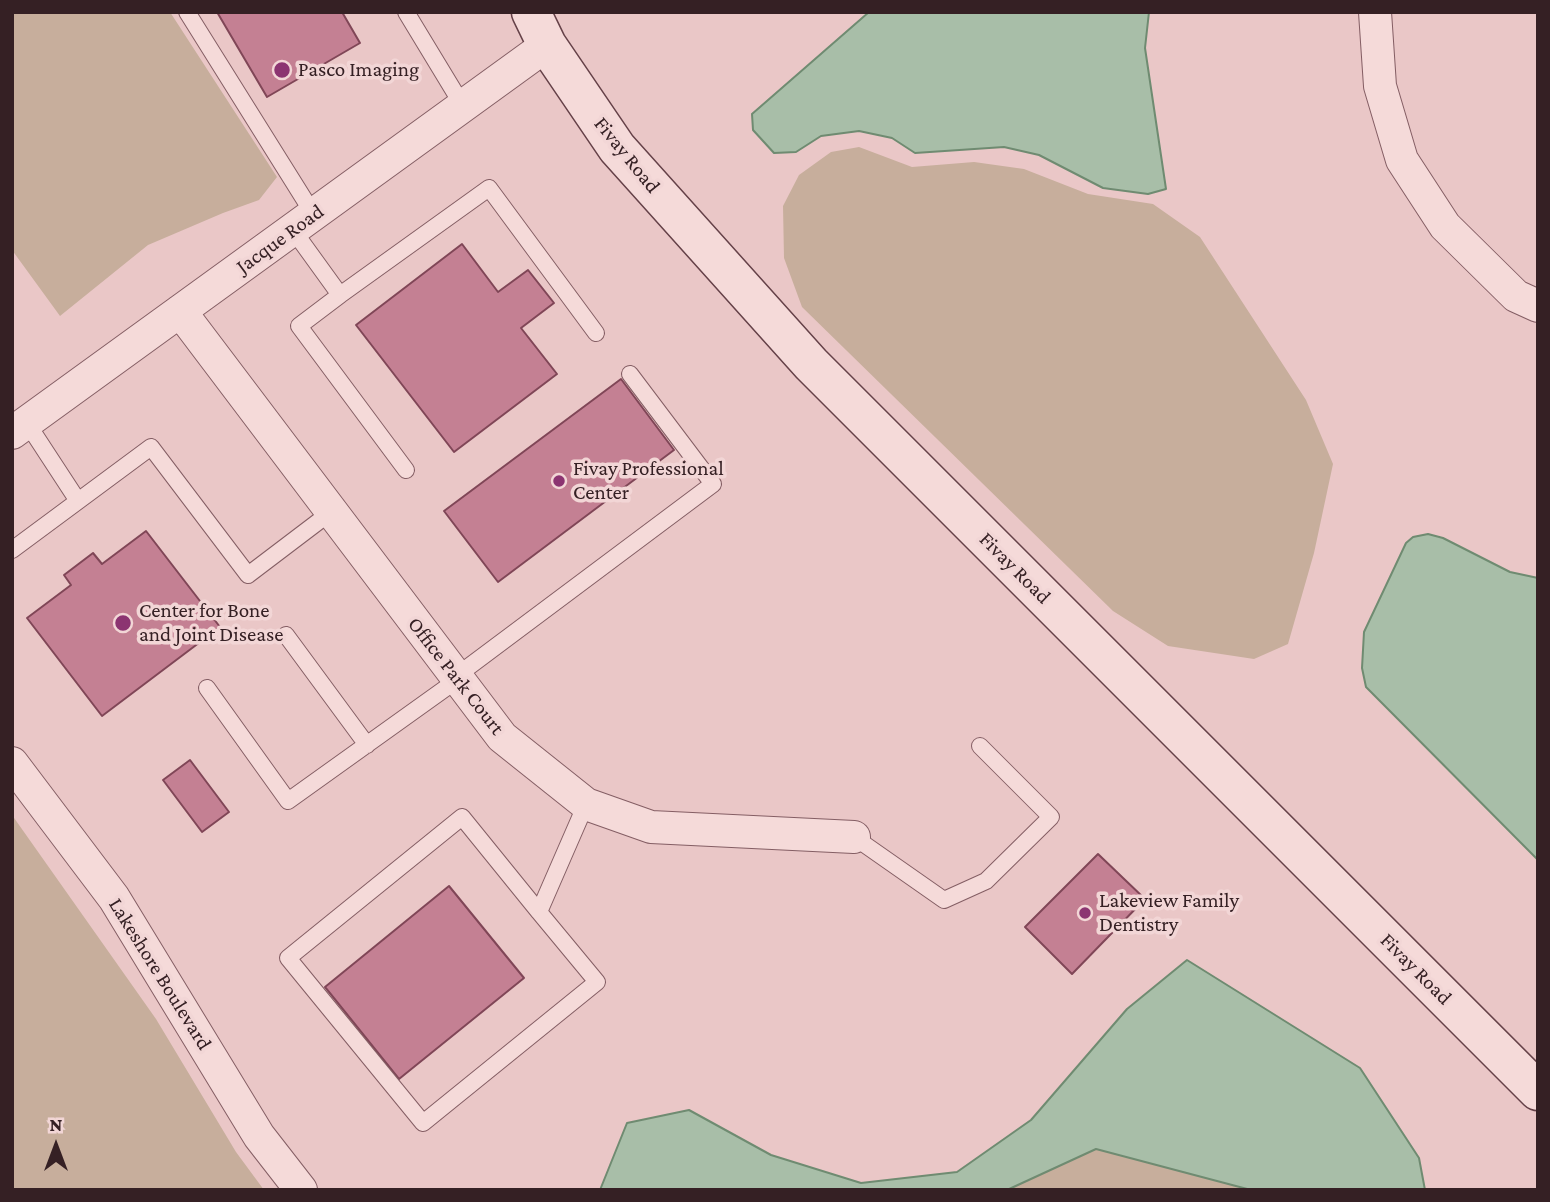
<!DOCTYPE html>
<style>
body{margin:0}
#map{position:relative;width:1550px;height:1202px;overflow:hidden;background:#eac7c7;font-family:"Crimson Pro",serif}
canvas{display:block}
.frame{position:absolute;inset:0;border:14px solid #352024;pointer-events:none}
.north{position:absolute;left:21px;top:1111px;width:70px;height:70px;-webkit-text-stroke:5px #f2d6d6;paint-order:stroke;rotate:0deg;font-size:19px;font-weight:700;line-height:28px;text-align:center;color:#352024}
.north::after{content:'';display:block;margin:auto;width:24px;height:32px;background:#352024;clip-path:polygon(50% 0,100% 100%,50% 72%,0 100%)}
</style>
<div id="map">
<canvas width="1550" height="1202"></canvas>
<div class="frame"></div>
<div class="north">N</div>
</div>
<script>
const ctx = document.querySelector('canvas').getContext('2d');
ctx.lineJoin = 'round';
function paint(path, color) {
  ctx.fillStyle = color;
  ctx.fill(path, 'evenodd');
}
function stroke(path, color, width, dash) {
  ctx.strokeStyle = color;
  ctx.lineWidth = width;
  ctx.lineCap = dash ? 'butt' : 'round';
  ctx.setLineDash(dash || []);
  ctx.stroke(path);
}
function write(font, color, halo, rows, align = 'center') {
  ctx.font = font + ' "Crimson Pro",serif';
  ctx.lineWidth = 7;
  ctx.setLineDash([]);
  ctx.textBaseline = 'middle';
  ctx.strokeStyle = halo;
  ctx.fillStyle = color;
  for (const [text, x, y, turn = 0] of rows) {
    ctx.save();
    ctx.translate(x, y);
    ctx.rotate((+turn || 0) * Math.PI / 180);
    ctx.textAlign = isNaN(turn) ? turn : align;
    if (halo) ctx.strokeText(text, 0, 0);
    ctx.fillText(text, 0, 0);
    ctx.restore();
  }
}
paint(new Path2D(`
 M12 12H170L277 177 259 200 223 213 148 245 60 316 12 250Z
 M859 147 912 167 974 162 1024 169 1088 194 1153 204 1200 237 1306 400 1333 464 1314 553 1288 644 1254 659 1168 646 1113 611 802 307 784 258 783 206 799 175 831 152Z
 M12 815 156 1019 236 1152 264 1190H12Z
 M1096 1149 1251 1190H1007Z`), '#c7ae9c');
const water = new Path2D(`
 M869 12H1149L1145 48 1166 189 1148 194 1103 188 1039 155 1004 147 915 153 892 138 859 131 821 136 796 152 774 153 753 130 752 114Z
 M1428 534 1443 538 1510 572 1538 578V860L1366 687 1362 668 1364 632 1406 543 1413 537Z
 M1187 960 1360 1068 1419 1158 1425 1190H1251L1096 1149 1007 1190H600L627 1123 689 1110 771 1155 861 1183 957 1172 1031 1120 1127 1009Z`);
paint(water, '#a8bea8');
stroke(water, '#6f8b71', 2);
const building = new Path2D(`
 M217 12H342L360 43 267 97Z
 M462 244 498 292 528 270 554 303 521 328 557 374 454 452 356 325Z
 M621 379 674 450 498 582 444 511Z
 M146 531 220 627 102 716 27 618 71 585 64 575 93 553 102 564Z
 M190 760 229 812 202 832 163 780Z
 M1098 854 1145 899 1072 974 1025 927Z
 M449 886 524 978 399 1079 325 987Z`);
paint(building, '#c48093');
stroke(building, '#804657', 2);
const lane = new Path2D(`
 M187 12 314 215
 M406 12 463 106
 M293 230 340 295 489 188 596 333
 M340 295 299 326 406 470
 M27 423 78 501
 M12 550 151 447 248 575 331 512
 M286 635 367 745
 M455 677 713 484 630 374
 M207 688 288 801 457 680
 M854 837 944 900 986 881 1051 817 980 746
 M539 912 597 982 423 1123 288 958 462 817 539 912 586 804`);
const street = new Path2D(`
 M1375 12 1380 86 1402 160 1445 226 1516 296 1538 306
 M180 311 502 737 586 804 651 827 854 837
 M12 433 547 45
 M12 763 114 898 259 1136 301 1190`);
const secondary = new Path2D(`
 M531 12 547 45 617 148 811 364 1538 1091`);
stroke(lane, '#845e64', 18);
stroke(street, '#845e64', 34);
stroke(secondary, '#654148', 41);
stroke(lane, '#f5dad9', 16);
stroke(street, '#f5dad9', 32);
stroke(secondary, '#f5dad9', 38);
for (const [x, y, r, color] of [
 [282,70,9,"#8c3471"],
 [559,481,7,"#8c3471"],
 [123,623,9,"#8c3471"],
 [1085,913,7,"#8c3471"]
]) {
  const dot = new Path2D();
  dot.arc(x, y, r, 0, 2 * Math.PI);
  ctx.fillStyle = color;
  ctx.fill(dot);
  stroke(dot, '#f2d6d6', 2.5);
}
write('21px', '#352024', '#f2d6d6', [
 ["Pasco Imaging",298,70],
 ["Fivay Professional",573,469],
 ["Center",573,493],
 ["Center for Bone",139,611],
 ["and Joint Disease",139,635],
 ["Lakeview Family",1099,901],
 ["Dentistry",1099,925]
], 'left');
write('21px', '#352024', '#f2d6d6', [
 ["Fivay Road",627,155,51],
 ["Jacque Road",280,239,-36],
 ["Fivay Road",1015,568,45],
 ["Office Park Court",456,676,52],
 ["Fivay Road",1416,969,45],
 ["Lakeshore Boulevard",160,974,58]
]);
</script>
